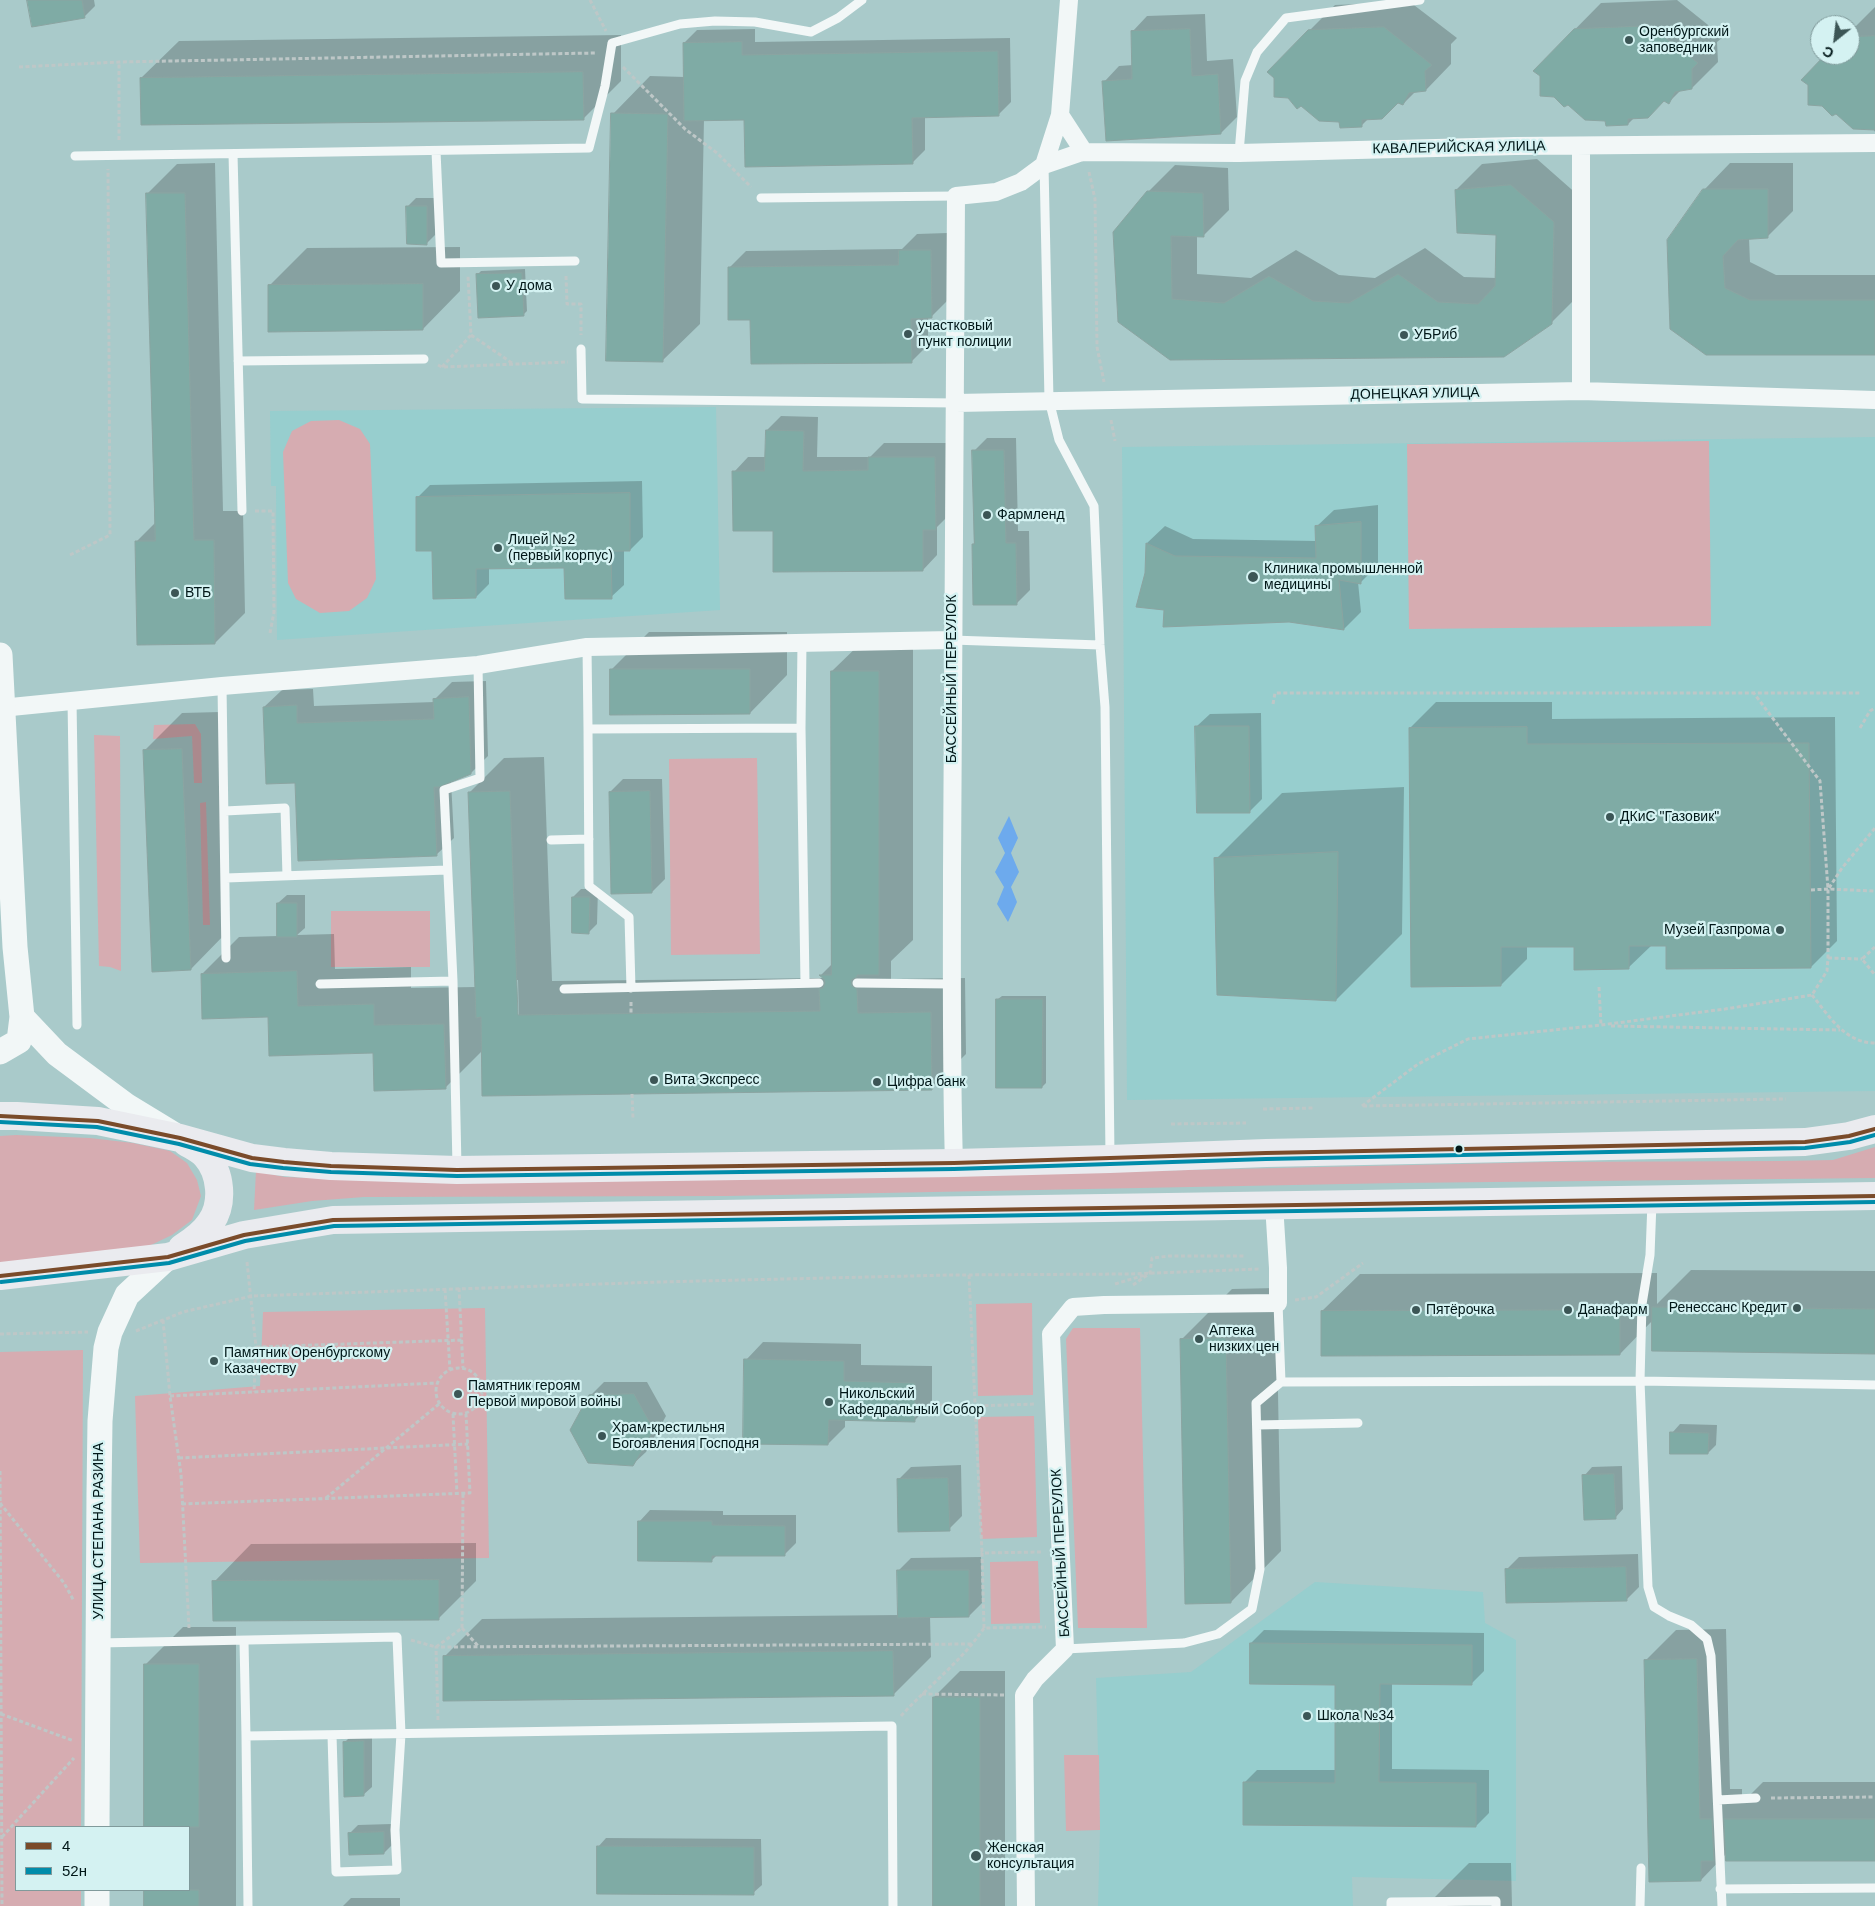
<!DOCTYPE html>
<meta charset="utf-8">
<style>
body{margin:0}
#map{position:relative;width:1875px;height:1906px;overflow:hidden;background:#a9caca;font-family:Arial,sans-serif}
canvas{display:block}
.legend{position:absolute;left:15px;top:1826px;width:175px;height:65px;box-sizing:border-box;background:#d4f2f2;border:1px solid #809a9b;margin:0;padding:6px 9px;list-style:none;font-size:15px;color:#011718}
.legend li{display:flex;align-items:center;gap:10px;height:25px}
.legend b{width:25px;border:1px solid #809a9b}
.north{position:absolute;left:1810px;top:15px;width:50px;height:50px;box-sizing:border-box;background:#d4f2f2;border:1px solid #809a9b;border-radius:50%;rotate:209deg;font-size:14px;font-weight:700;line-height:20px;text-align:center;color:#011718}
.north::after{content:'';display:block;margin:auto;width:18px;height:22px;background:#3c5656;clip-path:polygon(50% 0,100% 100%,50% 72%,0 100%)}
</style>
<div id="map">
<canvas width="1875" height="1906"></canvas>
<ul class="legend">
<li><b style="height:6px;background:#7a4b2a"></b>4</li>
<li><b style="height:6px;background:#008caa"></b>52н</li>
</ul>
<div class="north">С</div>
</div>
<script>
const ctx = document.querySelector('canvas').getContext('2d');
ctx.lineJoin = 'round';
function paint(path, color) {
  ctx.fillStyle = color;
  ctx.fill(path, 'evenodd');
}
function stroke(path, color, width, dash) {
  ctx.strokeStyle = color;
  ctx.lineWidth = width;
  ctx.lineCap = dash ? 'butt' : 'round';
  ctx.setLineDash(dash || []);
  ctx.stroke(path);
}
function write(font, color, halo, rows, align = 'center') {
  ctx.font = font + ' Arial,sans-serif';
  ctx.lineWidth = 4.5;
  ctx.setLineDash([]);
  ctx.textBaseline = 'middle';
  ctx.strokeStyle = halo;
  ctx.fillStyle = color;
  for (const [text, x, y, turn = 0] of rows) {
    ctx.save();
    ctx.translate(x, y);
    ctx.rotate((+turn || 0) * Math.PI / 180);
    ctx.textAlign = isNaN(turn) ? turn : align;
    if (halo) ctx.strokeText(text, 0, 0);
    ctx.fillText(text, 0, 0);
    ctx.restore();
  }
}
paint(new Path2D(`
 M716 407 720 610 277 640 276 486H271L270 411Z
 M1875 437V1091L1127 1100 1122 447Z
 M1315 1582 1483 1592 1485 1623 1516 1640V1881L1352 1877 1353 1906H1098L1100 1830 1096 1678 1191 1672Z`), '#97cece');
paint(new Path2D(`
 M339 420 360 429 370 444 376 579 367 598 349 611 320 613 296 599 288 583 283 452 292 431 311 421Z
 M1709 441 1711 626 1409 629 1407 444Z
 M195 724 201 734 202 783H194L192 736 153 739 154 725Z
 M94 735 120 736 121 971 110 967 99 966Z
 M757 758 760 954 671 955 669 759Z
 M206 802 210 925H203L200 803Z
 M331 911H430V967H331Z
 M16 1135 90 1138 133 1143 170 1151 187 1163 197 1180 201 1196 192 1220 172 1235 149 1246 0 1263V1136Z
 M1875 1147V1178L1397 1183 726 1196 364 1197 312 1201 254 1210 256 1171 285 1177 342 1179 961 1175 1548 1162 1779 1161 1833 1160Z
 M1032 1303 1033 1395 978 1396 976 1304Z
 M485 1308 489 1558 140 1563 135 1396 260 1386 263 1312Z
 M1073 1328H1140L1147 1628H1078L1066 1339Z
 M83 1350 81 1827H16V1890H81V1906H0V1352Z
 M1034 1416 1037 1537 981 1539 978 1417Z
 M1038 1561 1040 1623 991 1624 990 1562Z
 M1064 1755H1099L1100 1830 1066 1831Z`), '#d6acb1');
paint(new Path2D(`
 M1009 816 1018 838 1011 853 1019 872 1011 887 1017 902 1008 922 997 904 1004 887 995 872 1005 853 998 838Z`), '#6daaed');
paint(new Path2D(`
 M28 0H94L95 6 84 17Z
 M1677 0 1723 37 1717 42 1718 62 1692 88 1682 89 1669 102 1665 100 1635 117 1628 124 1607 119 1535 70 1601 3Z
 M1410 2 1457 38 1451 44V64L1426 90 1416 91 1403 104 1398 102 1368 119 1362 125 1309 31 1335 5Z
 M1875 7V132L1827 55H1850V32Z
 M1205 14 1207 61 1233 59 1237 117 1221 133 1104 82 1119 66 1133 65 1132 32 1147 16Z
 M755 29V42L1010 38 1011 102 998 115 925 116V150L912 163 745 119H704L700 324 662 361 613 114 650 76 685 77 684 43 697 30Z
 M621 35V81L584 118 141 78 179 41Z
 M1537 159 1579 196 1577 297 1551 323 1170 359 1148 192 1175 165 1228 168 1229 210 1203 236H1197V274L1251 278 1296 250 1339 275 1375 278 1425 248 1464 277 1497 278 1498 233 1456 190 1482 164Z
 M215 163 223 511H243L245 613 215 643 137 541 155 523 147 194 177 164Z
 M1730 163H1793V211L1767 237 1749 238 1750 262 1776 275H1875V354L1707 353 1704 190Z
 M416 198H435V235L427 243 408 206Z
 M947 233 948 300 931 317H928V345L911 362 751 319 729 268 746 251 902 249 917 234Z
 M460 247V291L423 329 269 286 307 248Z
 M525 269 527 311 523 315 477 275 481 271Z
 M781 416 818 417 817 457H870L884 443H950V514L937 527V555L923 570 774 529 734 472 748 457H766L767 430Z
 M987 438H1016L1018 531H1029L1030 590 1017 603 973 544 976 542 974 451Z
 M642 481 643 537 630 550H624V585L611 597 566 567 489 568V584L476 597 434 550 417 498 430 485Z
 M1378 505V565L1361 582H1358L1361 612 1344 629 1289 621 1165 609 1146 573 1147 543 1165 526 1193 539 1317 541 1316 527 1334 510Z
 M649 632H787V675L750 713 611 670Z
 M867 637H913V940L891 961V979L965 978 966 1054 931 1089 483 1050 445 1088 374 1052 269 1016 202 974 239 937 278 936V903L287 895H305V928L297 935 334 934 335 969 411 967V988L476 987 469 793 504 758 544 757 552 981 824 978 821 975 832 964V671ZM515 980H518L519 1021H517Z
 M486 681 488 756 471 773 451 781 454 838 436 855 296 782 264 707 282 690 313 689 314 706 435 702V699L452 682Z
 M1436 702H1552V719L1835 717 1837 941 1811 967 1667 945H1652L1628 968 1575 946H1527V959L1501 985 1410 728Z
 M220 712 228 931 191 969 144 751 182 713Z
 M1261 713 1262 799 1249 812 1197 726 1210 714Z
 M623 779H662L665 879 652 892 610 792Z
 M1404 787 1402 934 1336 1000 1216 859 1282 793Z
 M581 889H598L597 924 589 932 573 897Z
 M1002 996H1046V1083L1042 1087 998 999Z
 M1691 1270 1875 1271V1352L1653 1320 1620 1354 1322 1311 1360 1274 1657 1273V1304Z
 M1276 1288 1281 1551 1231 1602 1181 1340 1232 1289Z
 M763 1342 861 1344V1365L932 1366V1403L914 1421 845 1419V1427L828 1444 746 1360Z
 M604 1382H647L666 1416 646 1452 632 1465 590 1396Z
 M1680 1424 1717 1425 1716 1445 1708 1453 1672 1433Z
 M961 1465 962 1516 949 1529 898 1480 911 1467Z
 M1622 1466 1623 1509 1615 1518 1584 1476 1592 1467Z
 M650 1510 723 1511V1515H796V1543L784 1555 718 1554 712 1560 639 1522Z
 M476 1543V1581L439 1618 214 1582 251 1544Z
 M1638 1554 1639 1587 1626 1600 1506 1570 1519 1557Z
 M981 1557 982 1603 969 1616H930L931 1657 893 1695 444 1657 482 1619 899 1615 898 1571 911 1558Z
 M183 1627H236V1906H145V1890H189V1827H145V1665Z
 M1726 1629 1730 1789H1742V1803L1763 1782H1875V1860L1727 1853 1701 1880 1646 1660 1676 1630Z
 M1264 1630 1484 1633V1671L1471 1684 1392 1683V1769L1489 1770V1813L1476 1826 1244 1783 1257 1770H1336L1337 1684 1251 1643Z
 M960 1671H1005V1906H934V1697Z
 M353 1734H372V1787L363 1795 345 1742Z
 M391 1824 392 1845 384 1853 350 1833 358 1825Z
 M606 1838 761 1839 762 1885 753 1893 598 1847Z
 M1469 1863H1511L1512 1906H1426Z
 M351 1898H400V1906H343Z`), '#0003');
const building = new Path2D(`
 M27 0H82L85 18 32 27Z
 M1650 26 1698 63 1692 69V89L1675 92 1669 104 1664 101 1648 118 1628 119V125L1606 126 1605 121 1585 120 1568 105 1564 107 1554 97 1540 96V76L1533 71 1574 29Z
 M1384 27 1432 65 1425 71 1426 91 1409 93 1403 105 1398 103 1382 119 1362 120V127L1340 128 1339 122 1319 121 1301 106 1297 109 1288 98 1274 97V78L1267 72 1308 30Z
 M1190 29 1192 76 1218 74 1221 134 1106 141 1102 81 1132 79 1131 31Z
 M1875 36V130L1853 129 1836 114 1832 116 1822 106 1808 105V85L1801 80 1825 55H1850V37Z
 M742 42V55L998 51 999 116 912 118 913 164 745 167 744 120 684 121 683 43Z
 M583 72 584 120 141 125 140 78Z
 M611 113 668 114 663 362 606 361Z
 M1511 185 1554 222 1552 324 1504 357 1170 360 1118 322 1113 232 1147 191 1203 193 1204 237 1171 236 1172 299 1224 303 1269 276 1313 301 1349 303 1398 274 1438 302 1478 304 1495 286 1496 235 1457 233 1455 190Z
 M1703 189H1768V238L1738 240 1723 256 1725 288 1750 300H1875V355H1706L1670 329 1667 240Z
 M146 193H185L194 540H214L215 644 137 645 135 541H155Z
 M406 206H427V245L407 244Z
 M899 250H931L932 318 911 319 912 363 751 364 750 320H728V267L898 265Z
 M522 273 524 316 478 318 476 274Z
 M423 284V330L268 332V285Z
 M766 430 804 431 803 471 868 470V457H935L936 530H923V571L773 572V531H733L732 471H764Z
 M972 450H1004L1006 543H1016L1017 605H973L972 544H974Z
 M630 493V551H611L612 599H565L564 568 476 569V598L433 599 432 551H416V497Z
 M1361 522V584L1339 580 1344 630 1289 622 1163 627 1164 610 1136 607 1145 573 1146 543 1175 556 1316 558 1315 526Z
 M610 669H750V714L610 715Z
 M831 671H879V975H857V977L851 980 852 986 857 989 858 1013 931 1012 932 1090 482 1096 481 1017 476 1018 468 792 510 791 518 1015 820 1011 819 989 823 988 825 983 824 979 819 975H831Z
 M469 697 471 774 439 787H434L437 856 298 861 295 783 266 784 263 707 297 705V723L434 719 433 699Z
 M1195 726H1249L1250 813H1197Z
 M1527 727V744L1809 743 1811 968 1666 969V946H1629V969L1574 970V947H1501V986L1411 987 1409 728Z
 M182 749 191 970 152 972 143 750Z
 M650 791 652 893 611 894 609 792Z
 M1338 852 1336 1001 1217 995 1214 858Z
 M572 897H590L589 934 572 933Z
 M277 903H297V937H277Z
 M297 971 298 1006 374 1004V1025L444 1024 446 1089 374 1091 373 1053 269 1056 268 1017 202 1019 201 974Z
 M996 999H1043L1042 1088H996Z
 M1652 1307 1875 1309V1354L1652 1351Z
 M1620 1310V1355L1321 1356V1311Z
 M1226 1338 1231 1603 1185 1604 1180 1339Z
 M744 1359 844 1361V1381L915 1383V1422L829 1420 828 1445 743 1444Z
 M634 1394 654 1430 633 1466 588 1463 570 1430 589 1395Z
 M1670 1432 1709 1433 1708 1454H1670Z
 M1614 1474 1616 1519 1584 1520 1582 1475Z
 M948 1478 950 1531 898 1532 897 1479Z
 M638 1521H712V1525L785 1526V1556H712V1562L638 1561Z
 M1626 1567 1627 1601 1506 1603 1505 1569Z
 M897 1570H969V1617L898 1618Z
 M439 1580V1620L213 1621 212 1581Z
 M1250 1643 1472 1645V1685L1380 1684 1379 1782 1476 1783V1827L1243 1825V1782L1335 1783V1685L1250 1684Z
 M893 1651 894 1696 443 1701V1656Z
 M1697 1659 1700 1819H1712L1714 1861H1701V1881L1649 1882 1644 1660Z
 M144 1664H199V1827H144Z
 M933 1697H980V1906H933Z
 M364 1741V1796L344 1797 343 1742Z
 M1724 1819H1875V1861H1726Z
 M384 1832V1854L349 1855 348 1833Z
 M597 1846 754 1847V1895L597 1894Z
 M144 1890H199V1906H144Z`);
paint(building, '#7faba5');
stroke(building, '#8ba4a1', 1);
stroke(new Path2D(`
 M590 0 606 31
 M19 67 119 62 595 53
 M623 67 685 129 717 153 751 187
 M119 140V62
 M1089 172 1095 199 1097 347 1104 382
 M566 276 567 304H581V335
 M471 335 512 363
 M438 365 442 367 568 362
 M442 367 471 335 468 276
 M1111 420 1115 441
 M255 511H273L274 612 270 633
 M70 555 110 535 108 169
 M1273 704 1275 693H1861
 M1860 728 1870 711 1875 708
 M1829 888 1842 868 1875 828
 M1811 890 1828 889 1875 891
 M1875 947 1862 959 1875 975
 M1828 958 1862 959
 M1599 987 1601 1025H1602
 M1812 995C1829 1016 1845 1043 1875 1043
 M631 1002V1013
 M1611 1026 1840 1030
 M632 1094 633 1118
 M1362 1106 1418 1064 1468 1039 1601 1025 1725 1009 1812 995 1827 971 1828 958V889L1820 781 1753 692
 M1363 1106 1786 1099
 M1263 1109 1313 1108
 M1171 1124 1246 1123
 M247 1262 256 1347 254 1392
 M969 1275 982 1553
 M1115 1284 1145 1275
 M1133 1285 1150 1273 1152 1258 1169 1256H1246
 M459 1288 463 1368
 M445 1289 450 1370
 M1295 1300 1316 1297 1363 1263
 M163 1320 170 1396 181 1474 189 1628
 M136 1331 183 1312 252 1296 659 1282 951 1275 1129 1274 1259 1269
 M0 1334 88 1332
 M256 1347 462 1340
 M436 1391a23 23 0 1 1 46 0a23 23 0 1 1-46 0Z
 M170 1396 437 1383
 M939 1405 976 1406 1035 1404
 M453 1414 457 1494
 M179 1458 468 1444
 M0 1471 2 1906
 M326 1498 439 1404
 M0 1503 64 1583 74 1601
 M182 1504 470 1493 466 1414
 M462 1628 478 1646
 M984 1628 982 1553 1041 1552
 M411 1640 436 1647 462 1628 463 1494
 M922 1694 1006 1695
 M1 1714 74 1741
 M901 1716C928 1686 962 1661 984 1628L1046 1627
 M438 1720 436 1647 972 1644
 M1771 1798 1875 1797
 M2 1837 74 1758`), '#bec7c7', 3, [4, 2.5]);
stroke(new Path2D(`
 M436 151 441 263 575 261
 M1239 153 1245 81 1257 52 1286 18 1420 0
 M233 154 242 511
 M75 156 589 148 605 86 612 43 680 24 715 21 755 22 811 32 838 18 862 0
 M1044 165 1049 400 1059 440 1094 506 1100 645 1105 707 1110 1157
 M761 198 956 196
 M581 349 582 399 956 403
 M238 361 424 359
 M952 640 1100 645
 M587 647 588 729 801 728 802 642
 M222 686 226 958
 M72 700 77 1025
 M801 728 805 983
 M588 729 589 886 629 917 631 988
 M225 811 285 808 287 876
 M551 840 589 839
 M226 878 447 870
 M857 983 952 984
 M320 984 453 981
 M564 989 819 983
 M457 1167 453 981 444 790 480 778 478 665
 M1652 1202 1650 1255 1642 1304 1640 1381 1648 1587 1654 1607 1669 1616 1691 1625 1707 1639 1711 1656 1722 1906
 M1278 1303 1281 1382 1640 1381 1875 1385
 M1257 1425 1358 1423
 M244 1641 246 1736 892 1726 893 1906
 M99 1643 397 1637 401 1734 395 1830 397 1870 336 1872 332 1735
 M1065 1649 1184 1643 1218 1634 1252 1609 1260 1569 1256 1403 1281 1382
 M246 1736 248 1906
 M1718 1800 1756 1798
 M1720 1889 1875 1888
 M1391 1906V1902L1496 1901V1906
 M1640 1906 1641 1868`), '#f2f7f7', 9);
stroke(new Path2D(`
 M1060 115 1084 152
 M1581 146V391
 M1044 165 1079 153 1084 152 1239 153 1515 146 1875 143
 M956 403 1581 391 1875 400
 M1 708 222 686 478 665 587 647 952 640
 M954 1163C951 1066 952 968 952 871 952 646 956 421 956 196L996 192 1021 182 1044 165 1060 115 1069 0
 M1026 1906 1024 1695 1035 1679 1065 1649 1051 1334 1073 1307 1104 1305 1278 1303V1268L1274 1204`), '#f2f7f7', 18);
stroke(new Path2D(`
 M0 655 15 947 22 1017 57 1054 127 1106 173 1134
 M0 1052 19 1041 22 1017
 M97 1827 99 1493 100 1421 106 1348 110 1332 127 1295 168 1257
 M97 1906V1890`), '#f2f7f7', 25);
stroke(new Path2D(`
 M0 1116H17L98 1121 180 1138 252 1158 284 1162 331 1166 457 1170 954 1163 1110 1159 1266 1153 1805 1142 1849 1136 1875 1129
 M182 1248C193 1241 204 1233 211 1222 224 1203 221 1173 206 1156 201 1150 192 1146 186 1142
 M0 1276 168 1257 244 1235 333 1220 1875 1196`), '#eaebef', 28);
stroke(new Path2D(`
 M0 1116 98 1121 180 1138 252 1158 284 1162 331 1166 457 1170 954 1163 1266 1153 1805 1142 1849 1136 1875 1129
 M0 1276 168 1257 244 1235 333 1220 1875 1196`), '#7a4b2a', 4);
stroke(new Path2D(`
 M0 1122 97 1127 179 1144 250 1164 283 1168 331 1172 457 1176 954 1169 1266 1159 1805 1148 1850 1142 1875 1135
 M1 1282 169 1263 245 1241 334 1226 1875 1202`), '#008caa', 4);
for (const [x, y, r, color] of [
 [1629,40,5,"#3c5656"],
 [496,286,5,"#3c5656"],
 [908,334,5,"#3c5656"],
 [1404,335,5,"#3c5656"],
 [987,515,5,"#3c5656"],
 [498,548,5,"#3c5656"],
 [1253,577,6,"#3c5656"],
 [175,593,5,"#3c5656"],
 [1610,817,5,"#3c5656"],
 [1780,930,5,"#3c5656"],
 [654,1080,5,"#3c5656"],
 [877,1082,5,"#3c5656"],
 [1459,1149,4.5,"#011718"],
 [1797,1308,5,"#3c5656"],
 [1416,1310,5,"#3c5656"],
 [1568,1310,5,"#3c5656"],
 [1199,1339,5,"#3c5656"],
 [214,1361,5,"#3c5656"],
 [458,1394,5,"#3c5656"],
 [829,1402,5,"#3c5656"],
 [602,1436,5,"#3c5656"],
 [1307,1716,5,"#3c5656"],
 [976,1856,6,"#3c5656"]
]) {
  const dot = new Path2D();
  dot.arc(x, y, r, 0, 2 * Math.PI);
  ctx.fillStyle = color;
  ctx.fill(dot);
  stroke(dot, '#d4f2f2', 2);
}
write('14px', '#011718', '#d4f2f2', [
 ["Оренбургский",1639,32],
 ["заповедник",1639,48],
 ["У дома",506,286],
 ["участковый",918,326],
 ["пункт полиции",918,342],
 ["УБРиб",1414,335],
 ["Фармленд",997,515],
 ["Лицей №2",508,540],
 ["(первый корпус)",508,556],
 ["Клиника промышленной",1264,569],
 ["медицины",1264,585],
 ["ВТБ",185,593],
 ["ДКиC \"Газовик\"",1620,817],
 ["Музей Газпрома",1770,930,"right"],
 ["Вита Экспресс",664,1080],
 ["Цифра банк",887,1082],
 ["Ренессанс Кредит",1787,1308,"right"],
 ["Пятёрочка",1426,1310],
 ["Данафарм",1578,1310],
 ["Аптека",1209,1331],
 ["низких цен",1209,1347],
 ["Памятник Оренбургскому",224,1353],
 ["Казачеству",224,1369],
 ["Памятник героям",468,1386],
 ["Первой мировой войны",468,1402],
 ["Никольский",839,1394],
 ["Кафедральный Собор",839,1410],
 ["Храм-крестильня",612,1428],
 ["Богоявления Господня",612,1444],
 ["Школа №34",1317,1716],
 ["Женская",987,1848],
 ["консультация",987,1864]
], 'left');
write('14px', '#011718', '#d4f2f2', [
 ["КАВАЛЕРИЙСКАЯ УЛИЦА",1459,148,-1],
 ["ДОНЕЦКАЯ УЛИЦА",1415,394,-1],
 ["БАССЕЙНЫЙ ПЕРЕУЛОК",952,679,-90],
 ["УЛИЦА СТЕПАНА РАЗИНА",99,1531,-90],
 ["БАССЕЙНЫЙ ПЕРЕУЛОК",1061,1553,-93]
]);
</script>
